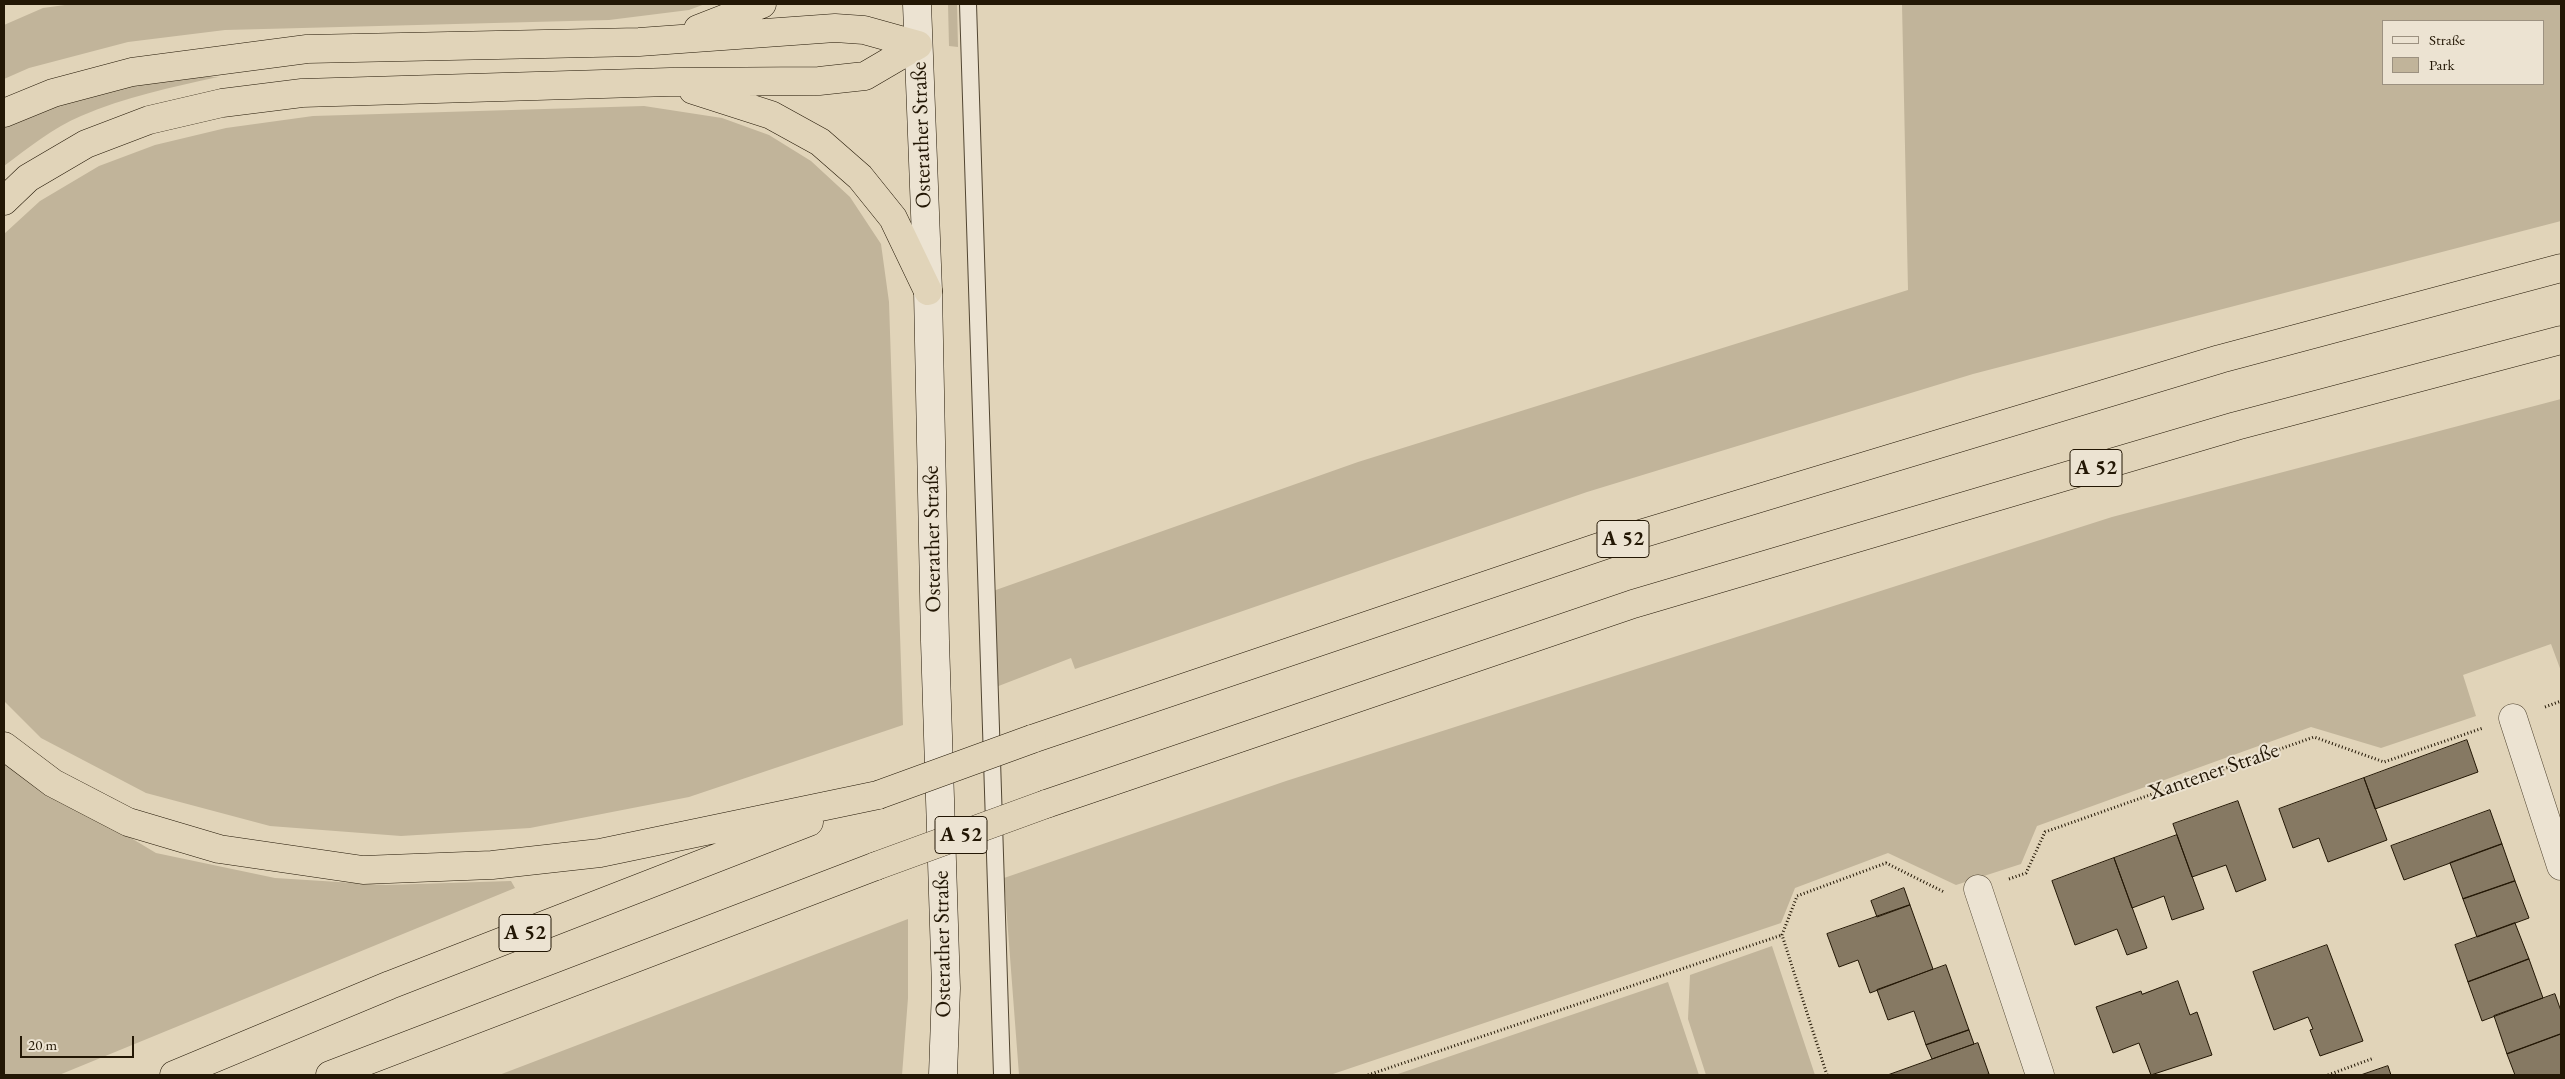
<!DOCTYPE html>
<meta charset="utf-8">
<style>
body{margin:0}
#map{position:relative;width:2565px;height:1079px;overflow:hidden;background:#e1d4b9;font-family:"EB Garamond",serif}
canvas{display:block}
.frame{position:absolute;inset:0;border:5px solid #231705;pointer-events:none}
.legend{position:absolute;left:2382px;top:20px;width:162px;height:65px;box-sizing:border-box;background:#ece3d2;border:1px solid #9c9180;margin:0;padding:6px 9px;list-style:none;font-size:15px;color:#231705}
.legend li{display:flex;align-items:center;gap:10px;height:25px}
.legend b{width:25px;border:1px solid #9c9180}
.scale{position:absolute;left:20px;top:1036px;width:114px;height:22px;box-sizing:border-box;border:2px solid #231705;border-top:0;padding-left:6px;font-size:15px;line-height:18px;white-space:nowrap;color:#231705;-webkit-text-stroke:4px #ece3d2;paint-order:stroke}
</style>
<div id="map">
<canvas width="2565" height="1079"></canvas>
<div class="frame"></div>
<ul class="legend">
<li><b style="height:6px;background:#ece3d2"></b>Straße</li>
<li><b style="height:14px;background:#c1b49a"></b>Park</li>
</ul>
<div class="scale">20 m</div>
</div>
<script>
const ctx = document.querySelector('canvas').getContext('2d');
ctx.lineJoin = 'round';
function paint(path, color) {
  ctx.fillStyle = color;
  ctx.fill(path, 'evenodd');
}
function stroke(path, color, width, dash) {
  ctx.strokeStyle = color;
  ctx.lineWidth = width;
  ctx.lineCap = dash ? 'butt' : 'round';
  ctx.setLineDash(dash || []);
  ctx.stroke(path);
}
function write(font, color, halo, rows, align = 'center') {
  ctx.font = font + ' "EB Garamond",serif';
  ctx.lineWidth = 4;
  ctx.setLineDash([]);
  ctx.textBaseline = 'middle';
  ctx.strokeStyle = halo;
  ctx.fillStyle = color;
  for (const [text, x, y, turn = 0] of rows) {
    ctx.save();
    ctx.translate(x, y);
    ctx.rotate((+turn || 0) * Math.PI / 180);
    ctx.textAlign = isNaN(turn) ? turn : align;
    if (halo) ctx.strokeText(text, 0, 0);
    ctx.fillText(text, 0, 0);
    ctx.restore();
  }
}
paint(new Path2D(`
 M72 4H705L689 10 609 20 225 30 128 42 29 68 4 79V25L43 8Z
 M948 4H957L958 47 949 46Z
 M1902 4H2561V221L1973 374 1587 492 1075 669 1071 658 996 687 993 591 1358 462 1908 290ZM2384 21H2544V84H2384Z
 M192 76 218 77C172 87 125 97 81 116 53 128 28 148 4 166V123L55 103 128 84Z
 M644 106 722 118 769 135 811 161 850 197 881 244 889 302 903 725 689 797 530 828 401 836 270 826 146 793 41 738 4 701V234L40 201 99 166 155 145 226 128 313 116Z
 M2561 399V671L2551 644 2463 675 2476 716 2381 748 2311 727 2037 826 2021 864 1956 885 1888 853 1795 888 1781 923 1330 1075H1019L1004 878 1286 781 2112 517Z
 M4 762 156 853 275 878 386 885 511 881 515 888 59 1075H4Z
 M908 919V998L902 1075H499Z
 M1772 946 1815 1075H1706L1688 1019 1690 975Z
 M1668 982 1699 1075H1395Z`), '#c1b49a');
const building = new Path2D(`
 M2467 740 2478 772 2375 809 2364 778Z
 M2364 778 2387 840 2328 862 2319 838 2293 848 2279 809Z
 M2238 801 2266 880 2236 892 2226 865 2192 877 2173 824Z
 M2490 810 2502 844 2404 880 2391 846Z
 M2177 835 2204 909 2172 920 2164 896 2132 908 2114 858Z
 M2502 844 2515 881 2463 899 2450 863Z
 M2114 858 2147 948 2127 955 2117 929 2075 945 2052 881Z
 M2515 881 2529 918 2477 937 2463 899Z
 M1904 888 1910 905 1877 917 1871 901Z
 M1910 905 1933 969 1870 993 1858 960 1839 967 1827 934Z
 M2515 923 2529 959 2468 982 2455 945Z
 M2327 945 2363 1041 2320 1056 2310 1030 2313 1029 2308 1017 2274 1030 2253 972Z
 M2529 959 2543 998 2482 1021 2468 982Z
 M1946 965 1969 1030 1926 1045 1914 1011 1888 1020 1877 990Z
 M2178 981 2190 1015 2197 1012 2212 1055 2151 1075 2139 1043 2113 1053 2096 1007 2141 991 2142 994Z
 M2555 994 2561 1011V1034L2507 1054 2494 1016Z
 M1969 1030 1974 1044 1932 1059 1926 1045Z
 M2561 1034V1075H2515L2507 1054Z
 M1978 1043 1989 1074 1985 1075H1888Z
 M2388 1066 2391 1075H2361Z`);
paint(building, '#867963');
stroke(building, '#231705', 1);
const lane = new Path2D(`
 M968 4 1002 1075`);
const street = new Path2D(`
 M2513 718 2561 866
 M1978 889 2040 1075`);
const secondary = new Path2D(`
 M917 4 928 291 935 641 946 988 943 1075`);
const highway = new Path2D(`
 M698 29 762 4
 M693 90 771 115 820 142 860 177 893 218 928 291
 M4 113 53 93 132 72 307 49 639 42 835 28 864 30 918 45
 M4 201 28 178 86 144 149 120 222 103 302 93 670 82 819 81 865 76 918 45
 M1032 739 1614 542 2220 359 2561 268
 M4 746 53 783 128 822 219 849 363 870 492 865 600 853 878 795
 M1046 804 1633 604 2236 426 2561 340
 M174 1075 390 985 809 822
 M330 1075 876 866`);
stroke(lane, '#524632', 18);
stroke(street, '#524632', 29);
stroke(secondary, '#231705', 29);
stroke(highway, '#231705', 29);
stroke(new Path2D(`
 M2545 707 2561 701
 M2009 879 2026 873 2045 832 2314 737 2384 762 2483 728
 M1368 1075 1782 935
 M1827 1075 1782 935 1797 896 1886 863 1944 892
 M2328 1075 2374 1058`), '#231705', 3, [1, 2.5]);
stroke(lane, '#ece3d2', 16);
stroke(street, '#ece3d2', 28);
stroke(secondary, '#ece3d2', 28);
stroke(highway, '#e1d4b9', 28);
const highwayBridge = new Path2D(`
 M878 795 1032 739
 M876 866 1046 804`);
stroke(highwayBridge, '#231705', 29, []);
stroke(highwayBridge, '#e1d4b9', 28);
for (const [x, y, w] of [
 [2096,468,52],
 [1623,539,52],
 [961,835,52],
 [525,933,52]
]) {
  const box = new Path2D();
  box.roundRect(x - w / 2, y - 18.5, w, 37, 4);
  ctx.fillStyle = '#ece3d2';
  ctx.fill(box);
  stroke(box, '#231705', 1);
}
write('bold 21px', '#231705', null, [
 ["A 52",2096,468],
 ["A 52",1623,539],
 ["A 52",961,835],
 ["A 52",525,933]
]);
write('22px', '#231705', '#ece3d2', [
 ["Osterather Straße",922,135,-92],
 ["Osterather Straße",933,539,-91],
 ["Xantener Straße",2214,772,-19],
 ["Osterather Straße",943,944,-91]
]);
</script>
